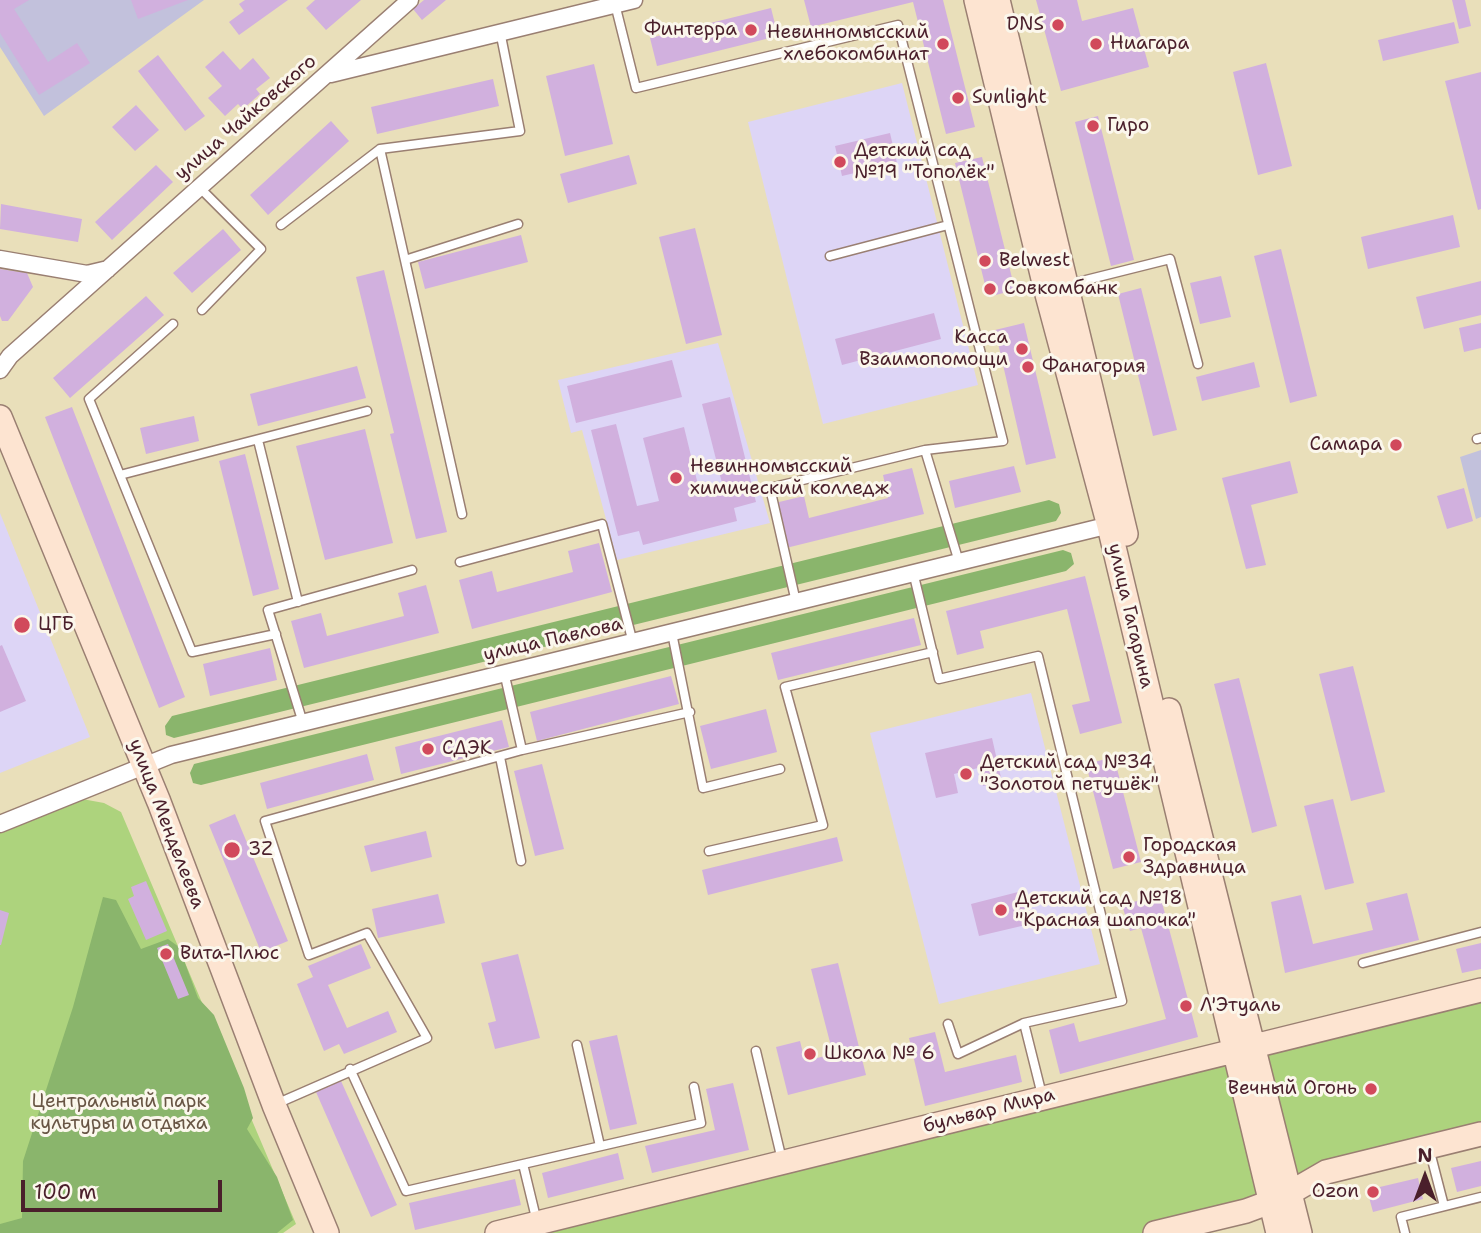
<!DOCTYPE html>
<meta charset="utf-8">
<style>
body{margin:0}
#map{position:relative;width:1481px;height:1233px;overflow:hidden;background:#e9dfba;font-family:"Shantell Sans",sans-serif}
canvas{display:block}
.north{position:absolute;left:1390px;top:1142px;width:70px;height:70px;-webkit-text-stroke:5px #fbf7ec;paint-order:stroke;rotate:0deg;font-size:19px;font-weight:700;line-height:28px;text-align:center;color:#4a1f2b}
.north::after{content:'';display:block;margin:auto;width:24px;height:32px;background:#4a1f2b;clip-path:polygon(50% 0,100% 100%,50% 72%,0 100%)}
.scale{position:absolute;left:21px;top:1180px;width:201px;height:32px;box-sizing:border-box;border:4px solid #4a1f2b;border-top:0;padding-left:9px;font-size:21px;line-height:24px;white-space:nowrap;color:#4a1f2b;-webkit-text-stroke:5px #fbf7ec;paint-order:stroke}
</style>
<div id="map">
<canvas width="1481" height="1233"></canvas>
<div class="north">N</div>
<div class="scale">100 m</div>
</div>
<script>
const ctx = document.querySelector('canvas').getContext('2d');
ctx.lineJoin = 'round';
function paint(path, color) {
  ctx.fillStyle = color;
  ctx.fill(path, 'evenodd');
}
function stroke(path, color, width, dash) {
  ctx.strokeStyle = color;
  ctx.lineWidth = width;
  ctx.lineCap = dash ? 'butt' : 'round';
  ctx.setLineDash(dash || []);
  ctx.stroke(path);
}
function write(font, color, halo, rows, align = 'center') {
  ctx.font = font + ' "Shantell Sans",sans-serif';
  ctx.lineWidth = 6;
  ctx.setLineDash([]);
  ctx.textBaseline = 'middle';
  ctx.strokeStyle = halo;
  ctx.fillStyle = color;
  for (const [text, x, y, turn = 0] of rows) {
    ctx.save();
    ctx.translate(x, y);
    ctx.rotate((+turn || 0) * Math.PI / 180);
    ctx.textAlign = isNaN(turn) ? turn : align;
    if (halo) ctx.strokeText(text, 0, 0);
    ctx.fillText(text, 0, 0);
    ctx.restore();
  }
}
paint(new Path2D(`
 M902 83 978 385 823 424 748 122Z
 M718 343 770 523 617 560 582 430 571 433 558 380Z
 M0 513 90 737 0 773Z
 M1031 693 1100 964 939 1004 870 733Z`), '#ddd5f6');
paint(new Path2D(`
 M0 0H204L44 116 0 47Z
 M1481 450V517L1476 519 1460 457Z`), '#c2c1dc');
paint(new Path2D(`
 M82 799 104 803 121 812 296 1224 283 1233H0V832Z
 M1481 990V1134L1155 1233H497Z`), '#add37d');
paint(new Path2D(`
 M1049 500 1059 504 1061 513 1056 521 174 738 166 735 165 726 172 716Z
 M1063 550 1071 553 1074 564 1066 571 201 785 193 783 190 773 194 764Z
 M103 897 116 900 141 949 168 939 179 947 198 998 214 1015 244 1088 253 1118 247 1129 277 1177 293 1220 277 1233H0V1224L22 1218 23 1161 73 1007Z`), '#8ab56c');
paint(new Path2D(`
 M0 0H29L14 9 48 62 77 43 90 63 39 95 0 33Z
 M131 0H188L138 19Z
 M245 0H288L239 35 229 22 244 11 239 4Z
 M315 0H361L326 30 306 8Z
 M424 0H446L422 20 413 9Z
 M804 0H943L975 127 946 134 913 2 811 27Z
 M1036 0H1077L1082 21 1133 8 1149 67 1061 91Z
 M1452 0H1465L1471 26 1459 29Z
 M771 8 778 36 657 66 650 38Z
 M1454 22 1459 43 1383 61 1378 40Z
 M223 51 240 70 253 58 270 78 256 89 260 94 243 109 238 104 225 116 208 98 222 86 205 67Z
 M158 55 205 116 185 131 138 71Z
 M1266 63 1292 166 1258 175 1233 72Z
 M594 64 613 144 565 156 546 76Z
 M1481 72V209L1478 210 1445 81Z
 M493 79 499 106 377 134 371 107Z
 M136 105 159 130 135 151 112 127Z
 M1098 116 1134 260 1111 266 1075 122Z
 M331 121 349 141 268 215 250 195Z
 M890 133 897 163 842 176 835 146Z
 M629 155 637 184 568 203 560 174Z
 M982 157 1015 290 988 297 955 163Z
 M156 165 173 182 112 240 95 222Z
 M1 204 82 219 78 242 0 229Z
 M1453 215 1460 247 1368 269 1361 237Z
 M695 228 722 335 686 344 659 237Z
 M223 229 241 250 192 293 173 273Z
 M521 235 528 262 425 289 418 262Z
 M1281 249 1317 396 1290 403 1254 256Z
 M0 269 27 273 33 287 8 321H2L0 316Z
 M384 270 447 532 416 539 390 434 394 433 356 277Z
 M1221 276 1231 317 1200 324 1190 283Z
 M1481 281V315L1424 329 1416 297Z
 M1141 288 1177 430 1153 436 1118 294Z
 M146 296 164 315 70 398 53 378Z
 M934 313 941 339 842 365 835 339Z
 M1024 323 1056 458 1026 465 995 330Z
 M1481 323V348L1464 352 1459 328Z
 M672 360 682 397 576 423 567 386Z
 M1254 362 1260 387 1202 401 1196 377Z
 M357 366 366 398 258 426 250 394Z
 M730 397 756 502 734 508 737 521 643 545 639 531 618 536 591 430 616 424 637 506 659 501 643 438 684 427 699 489 722 483 702 404Z
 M72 407 185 697 159 708 45 417Z
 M194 416 199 441 146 454 140 428Z
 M365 429 393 543 325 560 296 446Z
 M245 454 279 589 253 596 219 461Z
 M1290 461 1298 493 1251 505 1266 565 1246 569 1222 478Z
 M1014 466 1021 492 955 508 949 481Z
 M912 468 924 514 786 548 775 503 804 496 809 518 888 498 883 475Z
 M1464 488 1473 521 1447 529 1437 496Z
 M599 543 612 592 472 629 459 580 492 571 497 592 573 572 568 551Z
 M1085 576 1122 723 1080 734 1072 705 1090 701 1067 609 980 631 984 648 957 655 946 611Z
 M426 585 439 633 304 668 291 621 321 613 327 636 404 616 398 593Z
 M914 618 921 645 778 680 771 653Z
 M2 645 26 701 0 712V646Z
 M270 648 277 680 210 696 203 664Z
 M1353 666 1385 792 1351 801 1319 674Z
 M671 676 679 704 537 741 530 712Z
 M1239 678 1277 826 1252 833 1214 684Z
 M766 709 777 752 711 769 700 726Z
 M502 720 509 747 401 774 395 747Z
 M992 738 1002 782 983 786 978 768 954 774 958 793 936 798 925 753Z
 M367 754 374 780 267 809 260 783Z
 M1114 757 1141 862 1113 869 1086 764Z
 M542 764 564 849 535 856 514 771Z
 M1333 799 1354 883 1325 890 1304 806Z
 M235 814 288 941 261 952 209 825Z
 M426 831 432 857 371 872 364 846Z
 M837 837 843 861 708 895 702 870Z
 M146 881 167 931 146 940 128 899 134 896 131 887Z
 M1022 891 1030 924 979 936 971 904Z
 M1407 893 1419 940 1285 973 1271 902 1301 895 1313 944 1373 930 1366 903Z
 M438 894 445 923 378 938 372 909Z
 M1160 895 1198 1037 1060 1074 1049 1030 1074 1023 1079 1042 1166 1019 1141 928 1130 931 1122 905Z
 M0 910 9 913 1 945H0Z
 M1481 943V969L1462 973 1456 949Z
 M168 944 189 995 178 999 157 948Z
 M361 944 371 968 328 985 347 1028 388 1011 397 1032 344 1054 339 1044 324 1051 297 984 313 977 308 966Z
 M518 954 540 1038 495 1049 488 1023 496 1021 481 963Z
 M838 963 866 1075 788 1095 776 1047 800 1041 805 1061 833 1054 811 969Z
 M935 1032 945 1072 1016 1055 1022 1082 925 1106 909 1038Z
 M617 1035 637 1124 610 1130 589 1041Z
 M341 1081 397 1205 371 1217 316 1092Z
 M733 1083 749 1150 652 1173 645 1146 715 1130 706 1089Z
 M618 1153 624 1179 548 1198 542 1173Z
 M1481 1161V1186L1457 1192 1451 1168Z
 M1418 1178 1423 1199 1373 1212 1367 1190Z
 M515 1179 521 1205 415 1230 409 1203Z`), '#d1b0de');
const lane = new Path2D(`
 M615 4 636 88 898 25 1003 441 925 450
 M380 149 462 514
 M199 187 261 249 202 310
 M281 225 380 149 520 131 500 31
 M830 256 948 225
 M405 260 518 224
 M1070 284 1170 259 1198 364
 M173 324 89 399 192 652 276 634
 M1477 439 1481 438
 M258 440 298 602
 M120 475 367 411
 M460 562 602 524 633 643
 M914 576 939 679 1038 656 1122 1001 1024 1023 1042 1095
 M796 602 770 488 925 450 959 562
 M672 633 703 788 780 769
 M504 672 522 750 690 712
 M303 723 268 610 412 570
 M500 757 521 861
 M709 851 823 825 785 687 933 652
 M1363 963 1481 932
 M948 1024 958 1054 1024 1023
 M577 1045 600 1146
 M756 1051 782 1160
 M350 1069 406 1191 701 1123 694 1087
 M276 1104 427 1038 367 933 309 955 265 821 522 750
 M1429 1148 1444 1206
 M523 1164 537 1222
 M1405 1233 1401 1217 1481 1197`);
const street = new Path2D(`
 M331 74 634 0
 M0 259 87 274 108 269
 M0 370 10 356 410 0
 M0 824 171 755 1118 523`);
const secondary = new Path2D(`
 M976 0 1045 287 1109 526 1278 1233
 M998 0 1126 534
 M0 417 159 802 274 1105 327 1233
 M1169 710 1300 1233
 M497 1233 1481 990
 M1155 1233 1246 1211 1281 1198 1326 1172 1481 1134`);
stroke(lane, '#9a7f72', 11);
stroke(street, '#9a7f72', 19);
stroke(secondary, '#9a7f72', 26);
stroke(lane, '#fff', 8);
stroke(street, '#fff', 16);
stroke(secondary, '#fde4d1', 23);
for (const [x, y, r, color] of [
 [1058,25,7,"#d1495b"],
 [751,30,7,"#d1495b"],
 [943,44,7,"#d1495b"],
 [1096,44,7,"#d1495b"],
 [958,98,7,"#d1495b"],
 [1093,126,7,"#d1495b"],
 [840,162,7,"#d1495b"],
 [985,261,7,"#d1495b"],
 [990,289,7,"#d1495b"],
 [1022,349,7,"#d1495b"],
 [1028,367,7,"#d1495b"],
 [1396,445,7,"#d1495b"],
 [676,478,7,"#d1495b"],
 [22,625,9,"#d1495b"],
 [428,749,7,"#d1495b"],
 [966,774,7,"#d1495b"],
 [232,850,9,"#d1495b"],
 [1129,857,7,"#d1495b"],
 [1001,910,7,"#d1495b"],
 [166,954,7,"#d1495b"],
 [1186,1006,7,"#d1495b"],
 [810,1054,7,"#d1495b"],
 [1371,1089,7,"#d1495b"],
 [1373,1192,7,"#d1495b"]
]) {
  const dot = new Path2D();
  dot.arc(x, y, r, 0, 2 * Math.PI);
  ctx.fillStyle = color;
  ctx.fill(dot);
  stroke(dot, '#fbf7ec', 2.5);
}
write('19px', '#4a1f2b', '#fbf7ec', [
 ["DNS",1044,25,"right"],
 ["Финтерра",737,30,"right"],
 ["Невинномысский",929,33,"right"],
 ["хлебокомбинат",929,55,"right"],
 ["Ниагара",1110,44],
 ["Sunlight",972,98],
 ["Гиро",1107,126],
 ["Детский сад",854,151],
 ["№19 \"Тополёк\"",854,173],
 ["Belwest",999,261],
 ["Совкомбанк",1004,289],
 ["Касса",1008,338,"right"],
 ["Взаимопомощи",1008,360,"right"],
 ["Фанагория",1042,367],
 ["Самара",1382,445,"right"],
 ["Невинномысский",690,467],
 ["химический колледж",690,489],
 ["ЦГБ",38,625],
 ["СДЭК",442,749],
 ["Детский сад №34",980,763],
 ["\"Золотой петушёк\"",980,785],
 ["Городская",1143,846],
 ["Здравница",1143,868],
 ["3Z",248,850],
 ["Детский сад №18",1015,899],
 ["\"Красная шапочка\"",1015,921],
 ["Вита-Плюс",180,954],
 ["Л'Этуаль",1200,1006],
 ["Школа № 6",824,1054],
 ["Вечный Огонь",1357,1089,"right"],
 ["Ozon",1359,1192,"right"]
], 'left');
write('19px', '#4a1f2b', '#fbf7ec', [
 ["улица Чайковского",246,118,-41],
 ["улица Гагарина",1130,616,77],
 ["улица Павлова",553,640,-13],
 ["улица Менделеева",166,824,69],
 ["бульвар Мира",989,1111,-14]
]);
write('19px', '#685544', '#fbf7ec', [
 ["Центральный парк",119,1102],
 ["культуры и отдыха",119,1124]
]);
</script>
